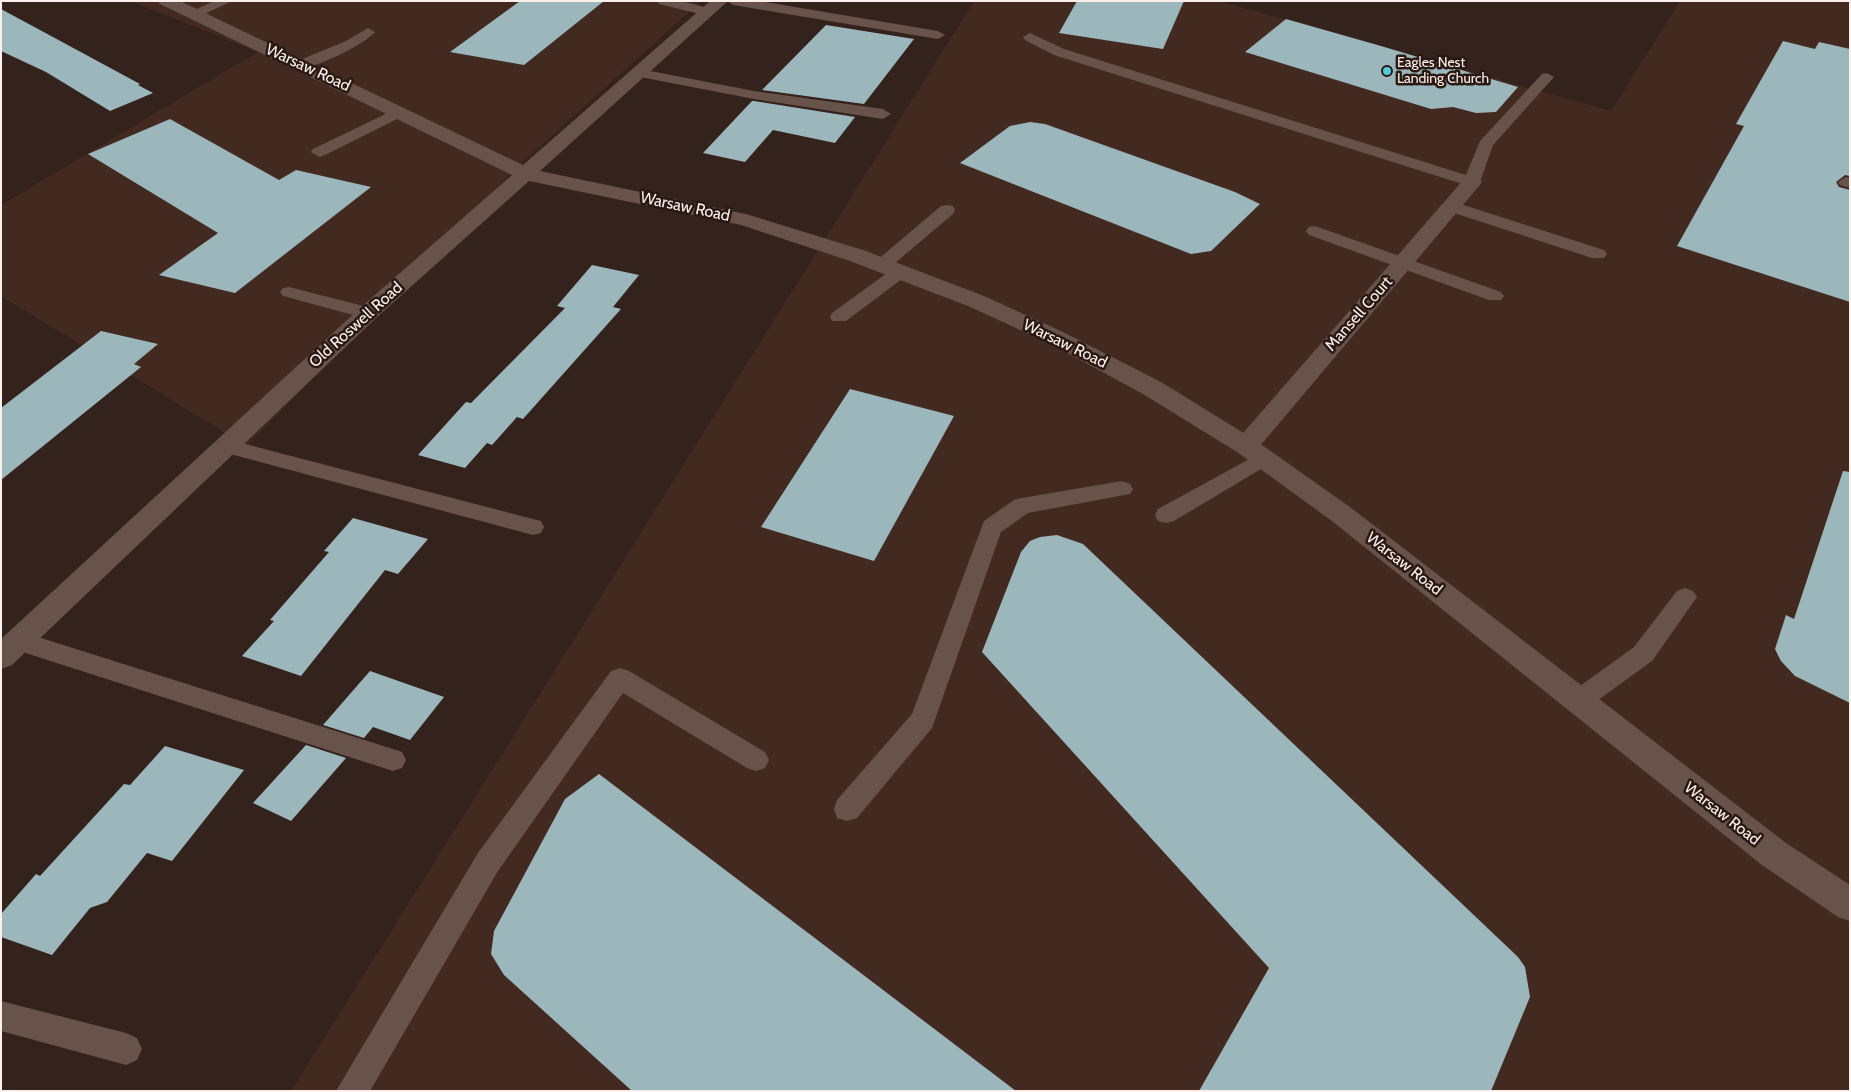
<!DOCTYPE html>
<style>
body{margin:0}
#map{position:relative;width:1851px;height:1092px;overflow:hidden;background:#34221c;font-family:Cabin,sans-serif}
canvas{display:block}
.frame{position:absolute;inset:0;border:2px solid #fdf0ec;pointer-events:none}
</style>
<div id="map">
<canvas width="1851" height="1092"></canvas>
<div class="frame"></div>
</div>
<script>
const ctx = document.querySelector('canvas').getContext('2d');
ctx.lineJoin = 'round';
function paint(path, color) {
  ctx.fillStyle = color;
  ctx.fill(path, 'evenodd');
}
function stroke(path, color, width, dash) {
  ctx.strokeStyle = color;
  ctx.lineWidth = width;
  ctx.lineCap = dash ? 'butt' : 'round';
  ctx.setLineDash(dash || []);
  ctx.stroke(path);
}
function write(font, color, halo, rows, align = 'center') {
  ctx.font = font + ' Cabin,sans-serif';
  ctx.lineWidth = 5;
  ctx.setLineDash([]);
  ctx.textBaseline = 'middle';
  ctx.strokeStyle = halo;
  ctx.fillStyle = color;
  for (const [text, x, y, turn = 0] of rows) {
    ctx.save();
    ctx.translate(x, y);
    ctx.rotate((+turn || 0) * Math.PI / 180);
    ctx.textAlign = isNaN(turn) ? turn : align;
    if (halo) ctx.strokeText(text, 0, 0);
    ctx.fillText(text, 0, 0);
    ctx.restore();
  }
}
paint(new Path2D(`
 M130 1H701L514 170 247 446 1 296V205L258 52Z
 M974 1H1219L1611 111 1680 1H1850V1091H291Z`), '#422a21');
paint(new Path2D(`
 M520 1H604L524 65 450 52Z
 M1077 1H1184L1163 49 1059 33Z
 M1 9 140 84 138 85 153 93 110 111 46 72 1 51Z
 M1286 19 1381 46 1518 87 1496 112 1476 113 1453 107 1431 109 1245 52Z
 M826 25 914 39 864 104 762 90Z
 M1783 41 1815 49 1819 42 1850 49V176L1845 175 1836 182 1839 187 1850 190V302L1677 246 1744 126 1736 124Z
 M752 101H754L855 117 835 143 773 130 745 162 703 153Z
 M170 119 279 180 296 170 371 187 235 293 159 275 218 233 88 154Z
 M1030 122 1045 124 1235 192 1260 204 1211 251 1191 254 960 163 1010 126Z
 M592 265 639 275 613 307 621 309 523 419 517 417 492 445 487 443 465 468 418 455 466 402 471 403 565 308 557 306Z
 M101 331 158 344 134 364 141 367 1 480V408Z
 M850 389 954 416 874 561 761 527Z
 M1843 471 1850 472V703L1795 676 1781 661 1775 649 1786 615 1794 619Z
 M353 518 428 539 398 574 385 570 301 676 242 656 274 621 270 620 329 552 324 551Z
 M1057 535 1083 544 1518 957 1525 967 1530 997 1491 1091H1199L1269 968 982 652 1021 552 1030 541 1040 537Z
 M370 671 444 697 410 740 373 727 364 738 323 725Z
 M306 745 346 758 291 821 253 803Z
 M165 746 244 770 172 861 147 853 107 902 90 908 52 955 1 937V914L36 874 40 876 124 784 130 785Z
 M599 774 1016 1091H632L504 975 491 954 494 931 565 799Z`), '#9cb7bc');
paint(new Path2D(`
 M214 1H232L198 17 193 18 186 14Z
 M658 1H681L713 9 715 12 708 16 659 4Z
 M727 1H759L938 31 945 35 938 39 733 5Z
 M368 28 375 32C365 44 310 72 295 68L293 65 295 62 346 41Z
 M1030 33 1064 49 1466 175 1480 141 1542 74 1547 73 1554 77 1493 145 1480 182 1472 187 1054 55 1025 40 1023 37Z
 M640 69 754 91 883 109 891 114 883 119 754 99 635 76 633 73Z
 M400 107 408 112 405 115 325 155 319 157 311 152 313 149Z
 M1846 177 1850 178V188L1840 185 1838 182Z
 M1451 201 1604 250 1607 254 1604 258H1592L1445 210 1443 206 1445 202Z
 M947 205 953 206 955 210 953 214 888 269H876L873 265 876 261 941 206Z
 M1315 226 1501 292 1504 296 1501 300H1489L1309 235 1306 231 1309 227Z
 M900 267 906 268 909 272 906 276 846 321H832L830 317 832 313 894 268Z
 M289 287 375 309 377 313 375 317 368 319 283 296 280 292 283 288Z
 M226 439 533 519 541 521 544 527 541 533 533 535 219 451 216 446 219 441Z
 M1264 451 1271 453 1274 458 1271 463 1174 521 1166 523 1158 521 1155 515 1158 509Z
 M1122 481 1130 484 1133 489 1130 494 1028 513 1001 532 932 728 857 818 847 821 837 818 834 809 837 800 912 714 984 521 1014 500 1022 498Z
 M1685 588 1693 591 1697 597 1652 661 1587 708 1578 711 1569 708 1565 701 1569 694 1634 647 1677 591Z
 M19 631 393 749 402 752 406 760 402 768 393 771 10 648 7 641 10 634Z
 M620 668 629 671 765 752 769 760 765 768 756 771 747 768 623 693 498 871 370 1091H336L478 853 611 671Z
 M1 1001 126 1033 137 1038 142 1049 137 1060 126 1065 1 1031Z`), '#68534b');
paint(new Path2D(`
 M1472 176 1479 178 1482 182 1479 186 1255 452 1246 455 1237 452 1233 446 1237 440 1465 178Z`), '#68534b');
paint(new Path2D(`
 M158 1H180L523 165 710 1H728L540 171 746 214 866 251 984 296 1065 333 1161 382 1255 440 1350 507 1786 843 1850 885V921L1838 917 1762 865 1332 521 1237 452 1143 394 1049 343 968 306 850 261 741 225 529 181 376 318 12 665 1 669V639L360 308 512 175 160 4Z`), '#68534b');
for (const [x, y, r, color] of [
 [1387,71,5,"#54cade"]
]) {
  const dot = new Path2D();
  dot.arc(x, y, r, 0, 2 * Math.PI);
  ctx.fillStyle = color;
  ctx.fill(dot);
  stroke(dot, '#2a1913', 2);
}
write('14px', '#fdf0ec', '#2a1913', [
 ["Eagles Nest",1397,63],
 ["Landing Church",1397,79]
], 'left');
write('16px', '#fdf0ec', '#2a1913', [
 ["Warsaw Road",308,68,25],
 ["Warsaw Road",685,207,12],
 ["Mansell Court",1359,314,-49],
 ["Old Roswell Road",356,325,-42],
 ["Warsaw Road",1065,344,26],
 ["Warsaw Road",1404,564,38],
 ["Warsaw Road",1722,814,38]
]);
</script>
